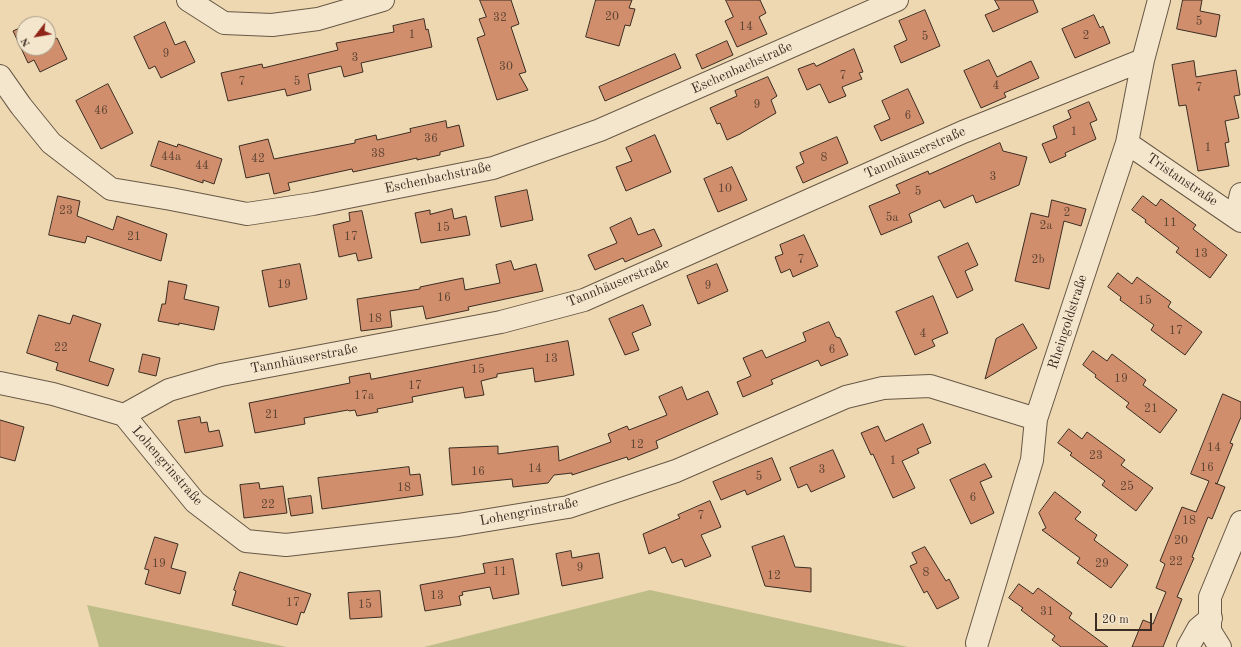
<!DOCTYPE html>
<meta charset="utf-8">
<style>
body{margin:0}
#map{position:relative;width:1241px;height:647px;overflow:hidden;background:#eed8b1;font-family:"Old Standard TT",serif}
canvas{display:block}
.north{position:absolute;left:16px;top:16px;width:40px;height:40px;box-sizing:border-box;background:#f4e6cc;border:1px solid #aa9c88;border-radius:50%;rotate:239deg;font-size:11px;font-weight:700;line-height:16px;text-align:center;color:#3b2d23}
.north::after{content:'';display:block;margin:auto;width:14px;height:18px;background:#8f2418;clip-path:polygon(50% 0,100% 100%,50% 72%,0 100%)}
.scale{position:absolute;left:1095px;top:613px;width:57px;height:18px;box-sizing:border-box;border:2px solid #3b2d23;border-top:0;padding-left:5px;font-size:12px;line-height:14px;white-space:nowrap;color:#3b2d23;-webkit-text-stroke:3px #f4e6cc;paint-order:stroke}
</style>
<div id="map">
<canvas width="1241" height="647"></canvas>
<div class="north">N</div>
<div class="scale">20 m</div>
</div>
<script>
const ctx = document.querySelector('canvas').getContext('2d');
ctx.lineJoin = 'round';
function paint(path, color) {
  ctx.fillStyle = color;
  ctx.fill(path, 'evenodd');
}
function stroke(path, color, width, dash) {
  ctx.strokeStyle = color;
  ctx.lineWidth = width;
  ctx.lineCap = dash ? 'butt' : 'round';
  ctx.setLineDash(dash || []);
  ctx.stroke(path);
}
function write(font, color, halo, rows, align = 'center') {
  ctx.font = font + ' "Old Standard TT",serif';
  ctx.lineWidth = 3;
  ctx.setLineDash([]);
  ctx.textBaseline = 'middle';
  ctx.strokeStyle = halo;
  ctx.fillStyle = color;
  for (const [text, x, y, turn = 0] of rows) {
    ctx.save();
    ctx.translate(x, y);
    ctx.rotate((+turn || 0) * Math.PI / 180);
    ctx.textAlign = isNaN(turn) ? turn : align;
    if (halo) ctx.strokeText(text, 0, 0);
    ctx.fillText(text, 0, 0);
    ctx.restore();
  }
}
paint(new Path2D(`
 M650 590 908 647H424Z
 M87 605 287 647H99Z`), '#bebd88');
const building = new Path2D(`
 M480 0H511L519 24 511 27 526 72 519 74 528 90 497 100 477 38 485 35 479 19 486 17Z
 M596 0H632L629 8 635 9 630 26 625 25 619 46 586 37Z
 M726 0H760L766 13 759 17 767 34 737 47 725 21 733 17Z
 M995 0H1033L1038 12 993 32 985 15 999 9Z
 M1183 0H1202L1200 11 1220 15 1216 37 1177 29Z
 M925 10 940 46 901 63 894 46 907 40 899 21Z
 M1094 15 1100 28 1103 26 1110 43 1075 58 1062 29Z
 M424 19 426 30 428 29 432 47 361 63 363 72 344 77 341 66 308 74 311 90 287 96 285 89 228 101 221 73 262 64 263 68 338 50 336 43 394 32 393 26Z
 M165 22 175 45 185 41 195 62 161 78 155 66 149 69 134 37Z
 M48 25 55 39 57 38 67 59 40 72 34 60 28 63 13 31 24 26V48H48Z
 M727 41 733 55 702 69 696 55Z
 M854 49 863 72 859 73 862 79 842 87 846 96 829 103 820 84 807 90 798 69 814 63 816 66Z
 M675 54 681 68 605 101 599 87Z
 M989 60 997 77 1031 61 1039 78 1004 93 1006 97 981 108 964 71Z
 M1194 61 1196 77 1236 70 1240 95 1234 96 1239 118 1225 121 1229 142 1225 143 1229 166 1198 171 1186 105 1179 106 1172 65Z
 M768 77 777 96 771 100 776 113 740 134 727 140 720 123 717 124 710 108 737 96 735 91Z
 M108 84 133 133 101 149 76 101Z
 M908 89 924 123 881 141 874 126 890 119 882 101Z
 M1089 102 1097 120 1090 123 1096 139 1065 153 1066 156 1050 163 1042 144 1057 138 1053 126 1071 118 1068 111Z
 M446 121 447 128 459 125 464 146 440 152V155L417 160V158L353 172 352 169 288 183 290 190 274 194 269 173 246 178 239 146 268 139 274 159 355 143V140L376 135 377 140 411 132 410 129Z
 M655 135 671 172 626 191 616 167 632 161 626 148Z
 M837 137 848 163 803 183 796 167 804 163 800 153Z
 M159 141 177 147 178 144 222 159 214 184 203 180V183L151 166Z
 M1000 143 1003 151 1027 157 1019 185 976 203 973 195 944 208 940 200 909 214 912 222 881 235 869 206 900 193 896 185 928 171 929 174Z
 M732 167 747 200 718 212 704 179Z
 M527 190 533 220 501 227 495 197Z
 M58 196 80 201 77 216 113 230 117 216 167 234 161 261 87 236 85 243 49 235Z
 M1143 196 1156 206 1161 199 1196 225 1193 229 1227 255 1210 278 1176 252 1179 248 1145 222 1146 220 1132 210Z
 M1052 200 1086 209 1081 226 1064 221 1049 289 1015 281 1031 213 1048 217Z
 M452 209 454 219 466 216 470 235 421 243 415 213 430 210V214Z
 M362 211 372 258 358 261 356 253 339 257 333 225 350 221 349 213Z
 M631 218 638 235 654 229 662 246 625 262 623 258 595 270 588 255 617 243 610 228Z
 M804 235 818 266 793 277 790 269 781 273 775 257 783 254 780 245Z
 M968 243 978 265 965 271 973 290 957 298 938 257Z
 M511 261 514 270 536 264 543 291 468 307 469 310 426 319 423 306 390 311 392 327 361 331 357 299 420 289V287L463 278 465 290 500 283 496 265Z
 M300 264 307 299 269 307 262 271Z
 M717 264 728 291 698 304 687 276Z
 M1118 273 1132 284 1137 277 1171 302 1168 307 1202 332 1185 355 1151 330 1154 325 1120 300 1121 297 1108 287Z
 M169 281 187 285 184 299 219 307 214 330 179 323V325L158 321 162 304H165Z
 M933 296 948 333 932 340 935 346 915 355 896 312Z
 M643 305 651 325 632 333 639 350 625 355 609 319Z
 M39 315 70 324 73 315 101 324 89 361 114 369 108 386 56 370 58 363 27 353Z
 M829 322 836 337 840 338 848 355 821 366 818 360 771 380 773 384 743 397 737 382 751 376 743 358 762 350 766 358 806 341 803 333Z
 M1023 324 1037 348 985 379 996 339Z
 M568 341 574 375 535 382 533 368 497 374V377L481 381 484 395 465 398 463 387 412 397 413 402 377 409 378 412 357 416 355 410 349 411 348 410 304 418 305 424 255 433 249 403 350 383 349 377 370 373 371 379Z
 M1093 351 1107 361 1112 354 1146 380 1143 385 1177 410 1160 433 1126 407 1129 403 1095 377 1096 375 1083 365Z
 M143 354 160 358 156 376 139 372Z
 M682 387 687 400 708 391 718 414 656 441 658 448 628 460 627 457 572 475V473L554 475 548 483 513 487 512 479 452 485 449 448 498 446V454L558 446 559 461 611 442 608 434 627 426 629 430 667 415 659 397Z
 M1223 394 1241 402V417L1230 443 1233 444 1217 484 1215 483 1225 487 1212 519 1208 517 1192 557 1194 558 1177 597 1182 599 1163 647H1132L1143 620 1153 624 1166 592 1156 588 1165 564 1160 561 1182 507 1196 512 1209 481 1191 474Z
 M200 417 201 423 207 422 209 432 219 430 223 446 185 453 178 421Z
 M0 420 24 427 15 461 0 457Z
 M923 424 931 443 917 449 919 453 902 461 915 488 893 498 873 454 871 455 861 433 878 426 885 441Z
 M1069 429 1082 439 1087 432 1125 460 1121 465 1153 488 1136 511 1102 485 1105 481 1070 455 1072 453 1058 443Z
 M833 450 845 477 811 492 807 484 798 488 790 468Z
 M772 458 781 480 747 495 745 490 721 500 713 482Z
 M985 464 992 477 980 482 994 513 971 524 950 480Z
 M409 467 410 475 420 474 423 495 322 509 318 478Z
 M259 483 260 489 283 486 287 513 244 518 240 485Z
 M1055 492 1081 512 1075 519 1097 535 1094 540 1128 565 1111 588 1077 563 1080 558 1042 530 1046 528 1039 513Z
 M311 496 313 513 291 516 288 499Z
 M710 501 721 527 701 535 711 556 685 567 682 559 672 563 665 547 649 554 643 534 680 518 678 515Z
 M784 536 795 567 811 568V592L765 586 752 547Z
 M155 537 178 544 171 568 186 572 180 594 145 584 149 570 145 569Z
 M925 547 946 581 949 579 959 598 937 609 927 591 924 593 910 566 917 563 912 553Z
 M571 551 572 558 599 553 603 578 562 586 556 554Z
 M513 559 519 594 493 599 490 587 462 592 463 595 459 596 461 605 425 611 420 585 485 573 483 564Z
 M240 572 311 594 304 613 301 612 297 625 232 605 236 591 234 590Z
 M1019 584 1033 594 1038 588 1072 613 1069 618 1108 647H1061L1052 640 1055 636 1021 610 1023 608 1009 598Z
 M380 591 382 617 350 619 348 593Z`);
paint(building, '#d08e6c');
stroke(building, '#3b2d23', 1);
const minor = new Path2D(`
 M188 0 224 23 272 25 318 19 383 0
 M0 76 21 106 51 143 111 189 171 199 247 214 313 204 493 168 600 130 897 0
 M1127 143 1241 221
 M1236 217 1241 194
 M0 383 53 394 124 415 169 390 221 375 501 322 584 300 963 132 1143 60
 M124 415 195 502 246 541 286 545 458 525 568 507 676 471 846 397 883 388 930 386 1036 419
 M977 643 1032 460 1036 419 1127 143 1143 60 1159 0
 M1188 647 1198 629 1211 618
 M1220 647 1210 631V597L1241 522`);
stroke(minor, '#685846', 24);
stroke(minor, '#f4e6cc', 22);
write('12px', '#604535', null, [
 ["20",612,17],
 ["32",500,18],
 ["5",1199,22],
 ["14",746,27],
 ["1",412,35],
 ["2",1086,36],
 ["5",925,37],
 ["9",166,54],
 ["3",355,58],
 ["30",506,67],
 ["7",843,76],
 ["7",242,82],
 ["5",297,82],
 ["4",996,86],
 ["7",1199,88],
 ["9",757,105],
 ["46",101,111],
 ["6",908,116],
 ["1",1074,132],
 ["36",431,139],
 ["1",1208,148],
 ["38",378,154],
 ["44a",171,157],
 ["8",824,158],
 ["42",258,159],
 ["44",202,166],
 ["3",993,177],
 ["10",725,189],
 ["5",918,192],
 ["23",66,211],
 ["2",1067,213],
 ["5a",892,218],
 ["11",1170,223],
 ["2a",1046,226],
 ["15",443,228],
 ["21",134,237],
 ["17",351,237],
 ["13",1201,254],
 ["7",801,260],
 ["2b",1038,260],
 ["19",284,285],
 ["9",708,286],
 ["16",444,298],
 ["15",1145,301],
 ["18",375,319],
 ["17",1176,331],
 ["4",923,334],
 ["22",61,348],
 ["6",832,350],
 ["13",551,359],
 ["15",478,370],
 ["19",1121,379],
 ["17",415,386],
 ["17a",364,396],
 ["21",1151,409],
 ["21",272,415],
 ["12",637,445],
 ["14",1214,448],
 ["23",1096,456],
 ["1",893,461],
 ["16",1207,468],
 ["14",535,469],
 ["3",822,470],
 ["16",478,472],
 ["5",759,477],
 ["25",1127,487],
 ["18",404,488],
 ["6",973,498],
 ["22",268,505],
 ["7",701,516],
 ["18",1189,521],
 ["20",1181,541],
 ["22",1176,562],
 ["19",159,564],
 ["29",1102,564],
 ["9",580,568],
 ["11",500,572],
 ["8",926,573],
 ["12",774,576],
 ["13",437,596],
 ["17",293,603],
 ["15",365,605],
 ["31",1047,612]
]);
write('14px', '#3b2d23', '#f4e6cc', [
 ["Eschenbachstraße",742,68,-24],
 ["Tannhäuserstraße",915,153,-24],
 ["Eschenbachstraße",438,178,-12],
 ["Tristanstraße",1182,180,34],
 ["Tannhäuserstraße",618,283,-22],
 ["Rheingoldstraße",1068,322,-72],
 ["Tannhäuserstraße",304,359,-11],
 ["Lohengrinstraße",167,466,49],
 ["Lohengrinstraße",529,512,-11]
]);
</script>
